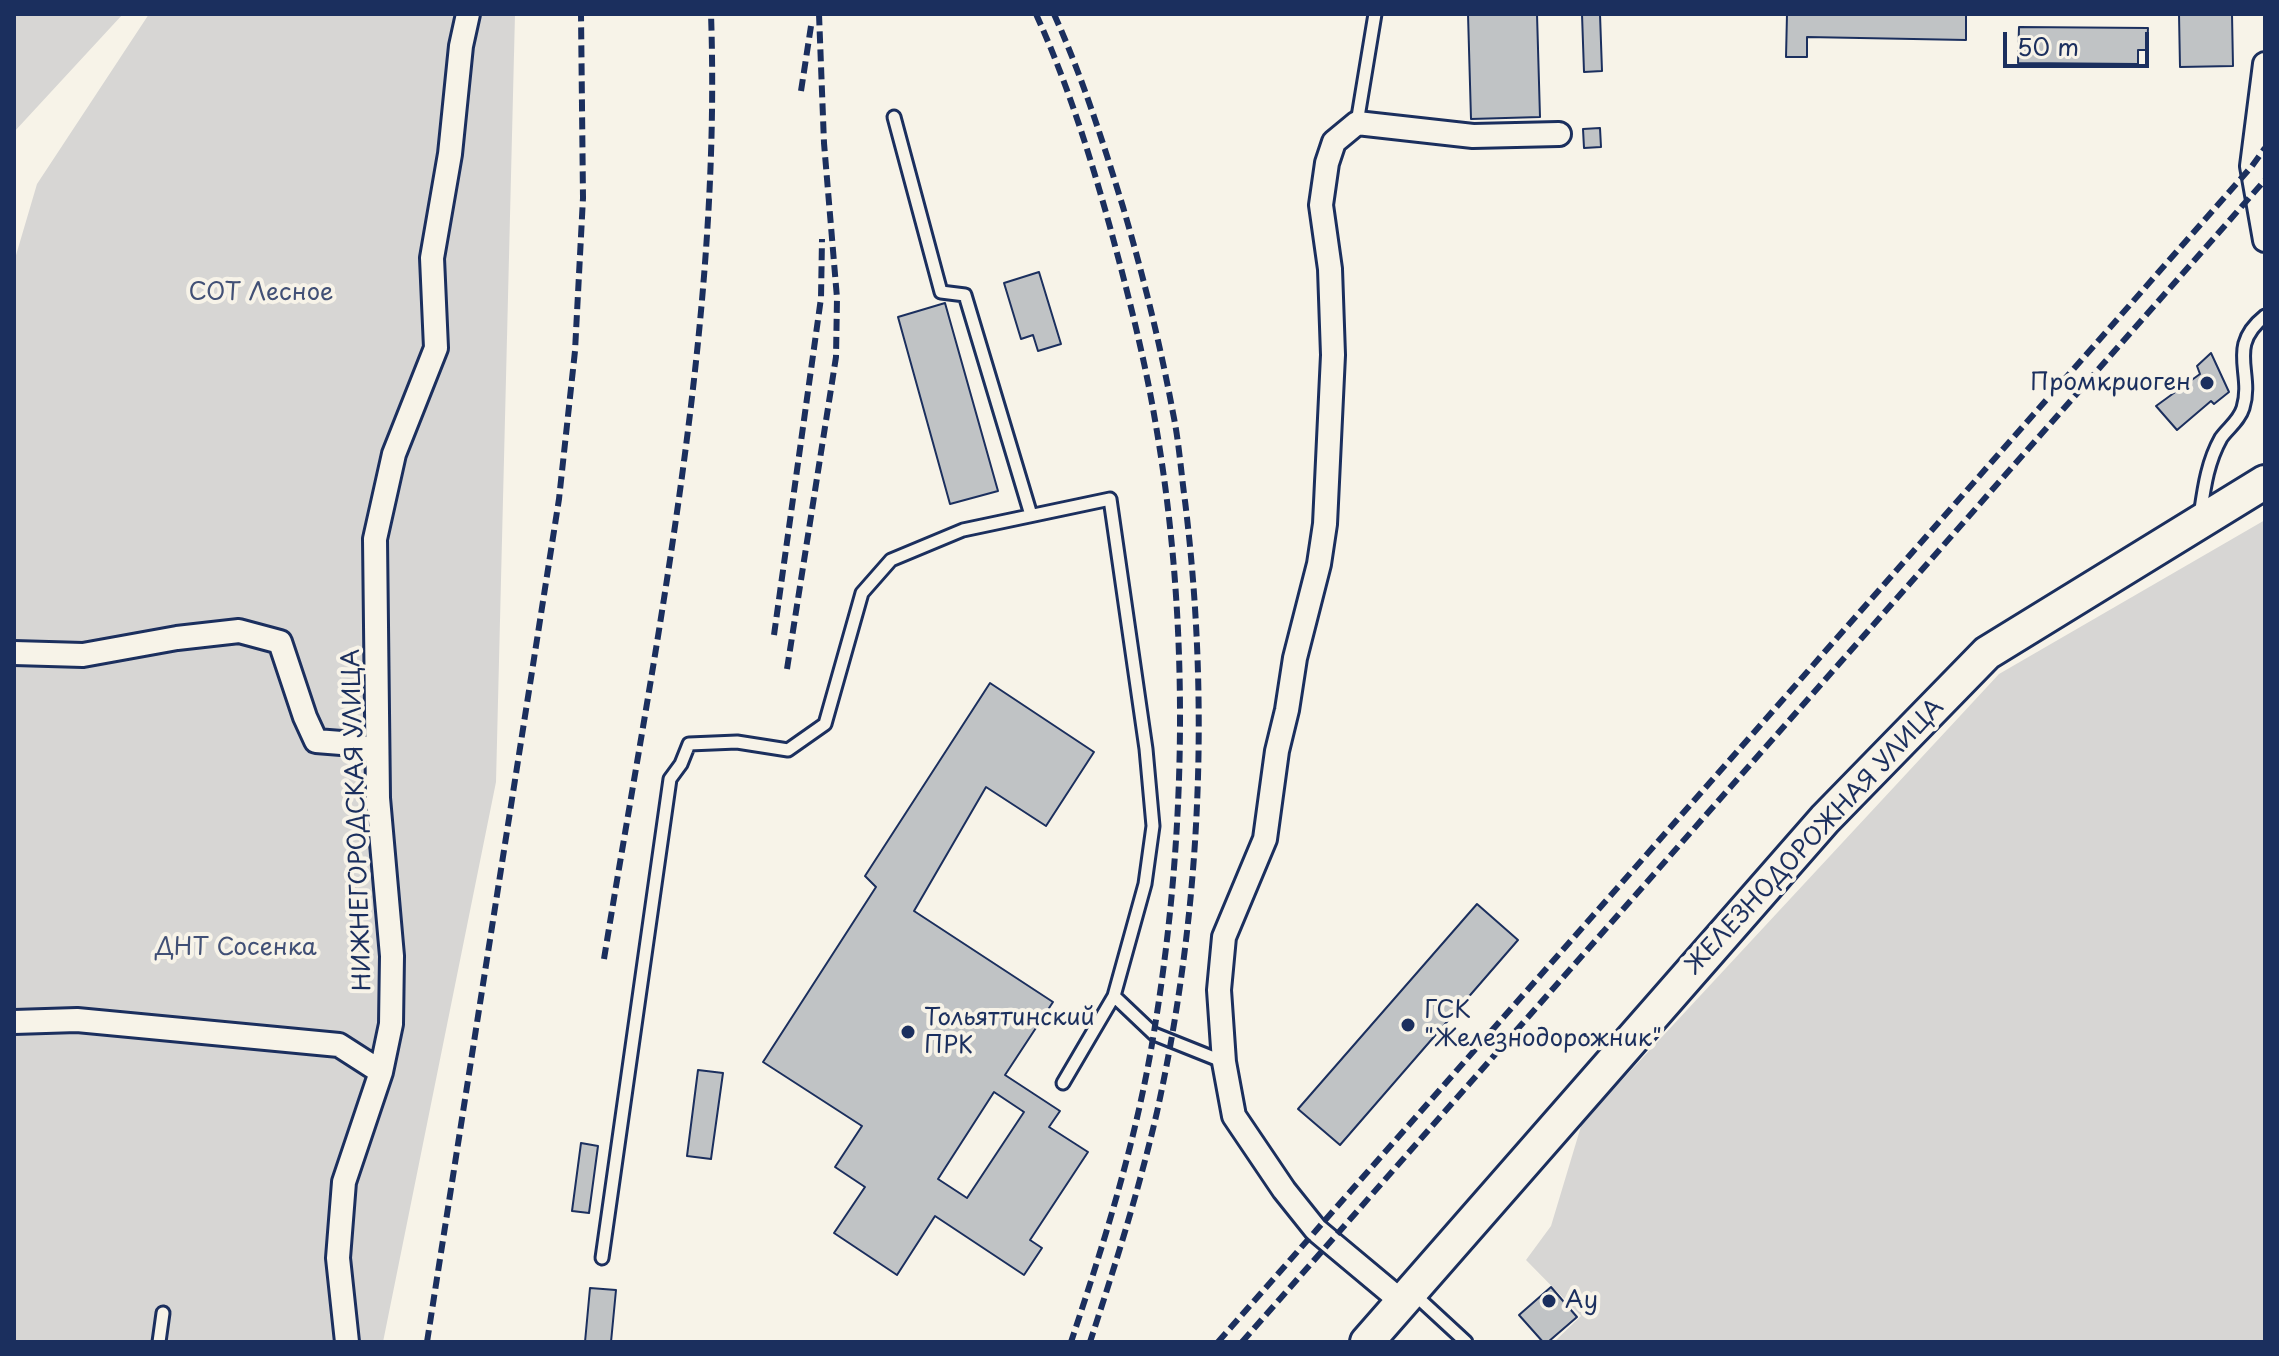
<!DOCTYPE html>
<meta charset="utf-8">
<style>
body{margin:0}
#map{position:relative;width:2279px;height:1356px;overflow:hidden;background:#f7f3e8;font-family:"Playpen Sans",sans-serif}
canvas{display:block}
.frame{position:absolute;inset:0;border:16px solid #1b2f5e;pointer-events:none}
.scale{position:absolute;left:2003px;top:32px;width:146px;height:36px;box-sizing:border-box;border:4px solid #1b2f5e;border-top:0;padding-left:10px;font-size:24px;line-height:28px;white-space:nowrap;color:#1b2f5e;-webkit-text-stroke:6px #f7f3e8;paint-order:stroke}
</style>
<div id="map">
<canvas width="2279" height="1356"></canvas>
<div class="frame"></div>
<div class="scale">50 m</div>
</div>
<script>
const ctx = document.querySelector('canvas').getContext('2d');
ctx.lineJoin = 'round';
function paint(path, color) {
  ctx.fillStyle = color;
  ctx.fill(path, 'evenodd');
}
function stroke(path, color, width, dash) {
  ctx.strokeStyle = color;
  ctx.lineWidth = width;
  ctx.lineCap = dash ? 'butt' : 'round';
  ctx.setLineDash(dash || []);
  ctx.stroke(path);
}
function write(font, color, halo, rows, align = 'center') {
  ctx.font = font + ' "Playpen Sans",sans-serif';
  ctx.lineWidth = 8;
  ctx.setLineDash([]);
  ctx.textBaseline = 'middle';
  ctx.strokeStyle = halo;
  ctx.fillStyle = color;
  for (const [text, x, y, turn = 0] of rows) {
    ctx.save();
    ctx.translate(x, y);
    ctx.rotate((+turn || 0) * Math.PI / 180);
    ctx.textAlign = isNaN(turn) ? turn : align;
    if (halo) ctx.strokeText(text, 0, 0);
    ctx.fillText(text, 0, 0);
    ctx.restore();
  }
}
paint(new Path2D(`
 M14 14H123L14 132Z
 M149 14H515L496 782 383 1342H14V262L37 184Z
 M2265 520V1342H1554L1581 1316 1526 1260 1551 1226 1582 1123 1999 674Z`), '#d7d6d4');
const building = new Path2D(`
 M1468 14H1537L1540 117 1471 119Z
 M1582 14H1600L1602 71 1584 72Z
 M1787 14H1966V40L1807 37V57H1786Z
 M2179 14H2232L2233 66 2180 67Z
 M2019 27 2148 28 2147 50H2138V64L2018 63Z
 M1600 128 1601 147 1584 148 1583 129Z
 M1039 272 1061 344 1038 351 1033 335 1021 339 1004 283Z
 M945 303 998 491 950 504 898 317Z
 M2211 353 2229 392 2214 404 2211 401 2177 430 2156 406 2200 374 2197 366Z
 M990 683 1094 752 1046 826 986 787 914 911 1053 1002 1005 1075 1060 1111 1049 1127 1088 1152 1030 1240 1042 1248 1024 1275 935 1216 897 1275 834 1233 865 1187 835 1167 862 1126 763 1062 876 887 865 876ZM994 1092 1024 1112 967 1198 938 1179Z
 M1477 904 1518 940 1340 1145 1298 1109Z
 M698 1070 723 1073 711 1159 687 1156Z
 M581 1143 598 1146 589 1213 572 1211Z
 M1551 1287 1577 1317 1548 1342H1543L1519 1315Z
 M590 1288 616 1290 611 1342H585Z`);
paint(building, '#c0c3c5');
stroke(building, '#1b2f5e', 2);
const service = new Path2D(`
 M894 117 941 292 965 295 1031 515
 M1357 123 1375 14
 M2200 516C2204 489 2207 463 2221 438 2228 428 2239 421 2243 408 2254 372 2226 347 2265 316
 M1114 996 1154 1034 1224 1062
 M602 1258 670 779 681 764 689 744 737 742 788 750 825 724 862 593 891 560 963 530 1110 499 1146 749 1153 826 1145 884 1114 996 1063 1083
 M1414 1294 1466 1342
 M159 1342 163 1313`);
const minor = new Path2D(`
 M2265 64 2252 166 2265 240
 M14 653 83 655 177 638 239 631 280 642 305 717 316 741 354 744 377 753
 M14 1022 77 1020 339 1045 381 1072
 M1401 1301 1316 1230 1284 1190 1234 1116 1224 1062 1219 990 1224 937 1265 839 1277 751 1287 710 1295 658 1319 564 1325 524 1333 355 1330 269 1321 205 1327 163 1334 142 1357 123 1473 136 1559 134
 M347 1342 338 1258 344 1182 381 1072 391 1024 392 956 378 798 375 539 394 454 436 348 432 258 450 154 461 46 468 14`);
const secondary = new Path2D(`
 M1367 1342 1825 819 1987 653 2265 482`);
stroke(service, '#1b2f5e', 17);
stroke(minor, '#1b2f5e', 28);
stroke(secondary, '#1b2f5e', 38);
stroke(service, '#f7f3e8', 11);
stroke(minor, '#f7f3e8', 22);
stroke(secondary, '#f7f3e8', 32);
stroke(new Path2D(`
 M1036 14C1067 82 1090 155 1110 227 1127 290 1144 355 1155 420 1190 620 1187 832 1154 1032 1137 1138 1105 1240 1071 1342
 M1054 14C1082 76 1103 142 1123 207 1143 275 1160 343 1173 413 1179 442 1181 472 1185 501 1210 704 1201 912 1157 1112 1139 1190 1115 1266 1090 1342
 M801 91 811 26
 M774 635 821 298 822 239
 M787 669 836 357 837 298 824 143 819 14
 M604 959C654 650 722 327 711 14
 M427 1342 559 499 575 351 583 198 581 14
 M1218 1342 2252 166 2265 148
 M1242 1342 2265 180`), '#1b2f5e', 6, [12, 6]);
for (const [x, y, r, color] of [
 [2207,383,8,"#1b2f5e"],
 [1408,1025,8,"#1b2f5e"],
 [908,1032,8,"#1b2f5e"],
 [1549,1301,8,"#1b2f5e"]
]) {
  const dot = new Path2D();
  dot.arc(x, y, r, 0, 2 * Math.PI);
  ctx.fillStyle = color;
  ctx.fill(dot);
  stroke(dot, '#f7f3e8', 3);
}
write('24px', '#415076', '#f7f3e8', [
 ["СОТ Лесное",261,293],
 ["ДНТ Сосенка",236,948]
]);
write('24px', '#1b2f5e', '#f7f3e8', [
 ["Промкриоген",2191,383,"right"],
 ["ГСК",1424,1011],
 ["\"Железнодорожник\"",1424,1039],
 ["Тольяттинский",924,1018],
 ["ПРК",924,1046],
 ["Ау",1565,1301]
], 'left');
write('24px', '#1b2f5e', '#f7f3e8', [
 ["НИЖНЕГОРОДСКАЯ УЛИЦА",358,820,-92],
 ["ЖЕЛЕЗНОДОРОЖНАЯ УЛИЦА",1815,837,-47]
]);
</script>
